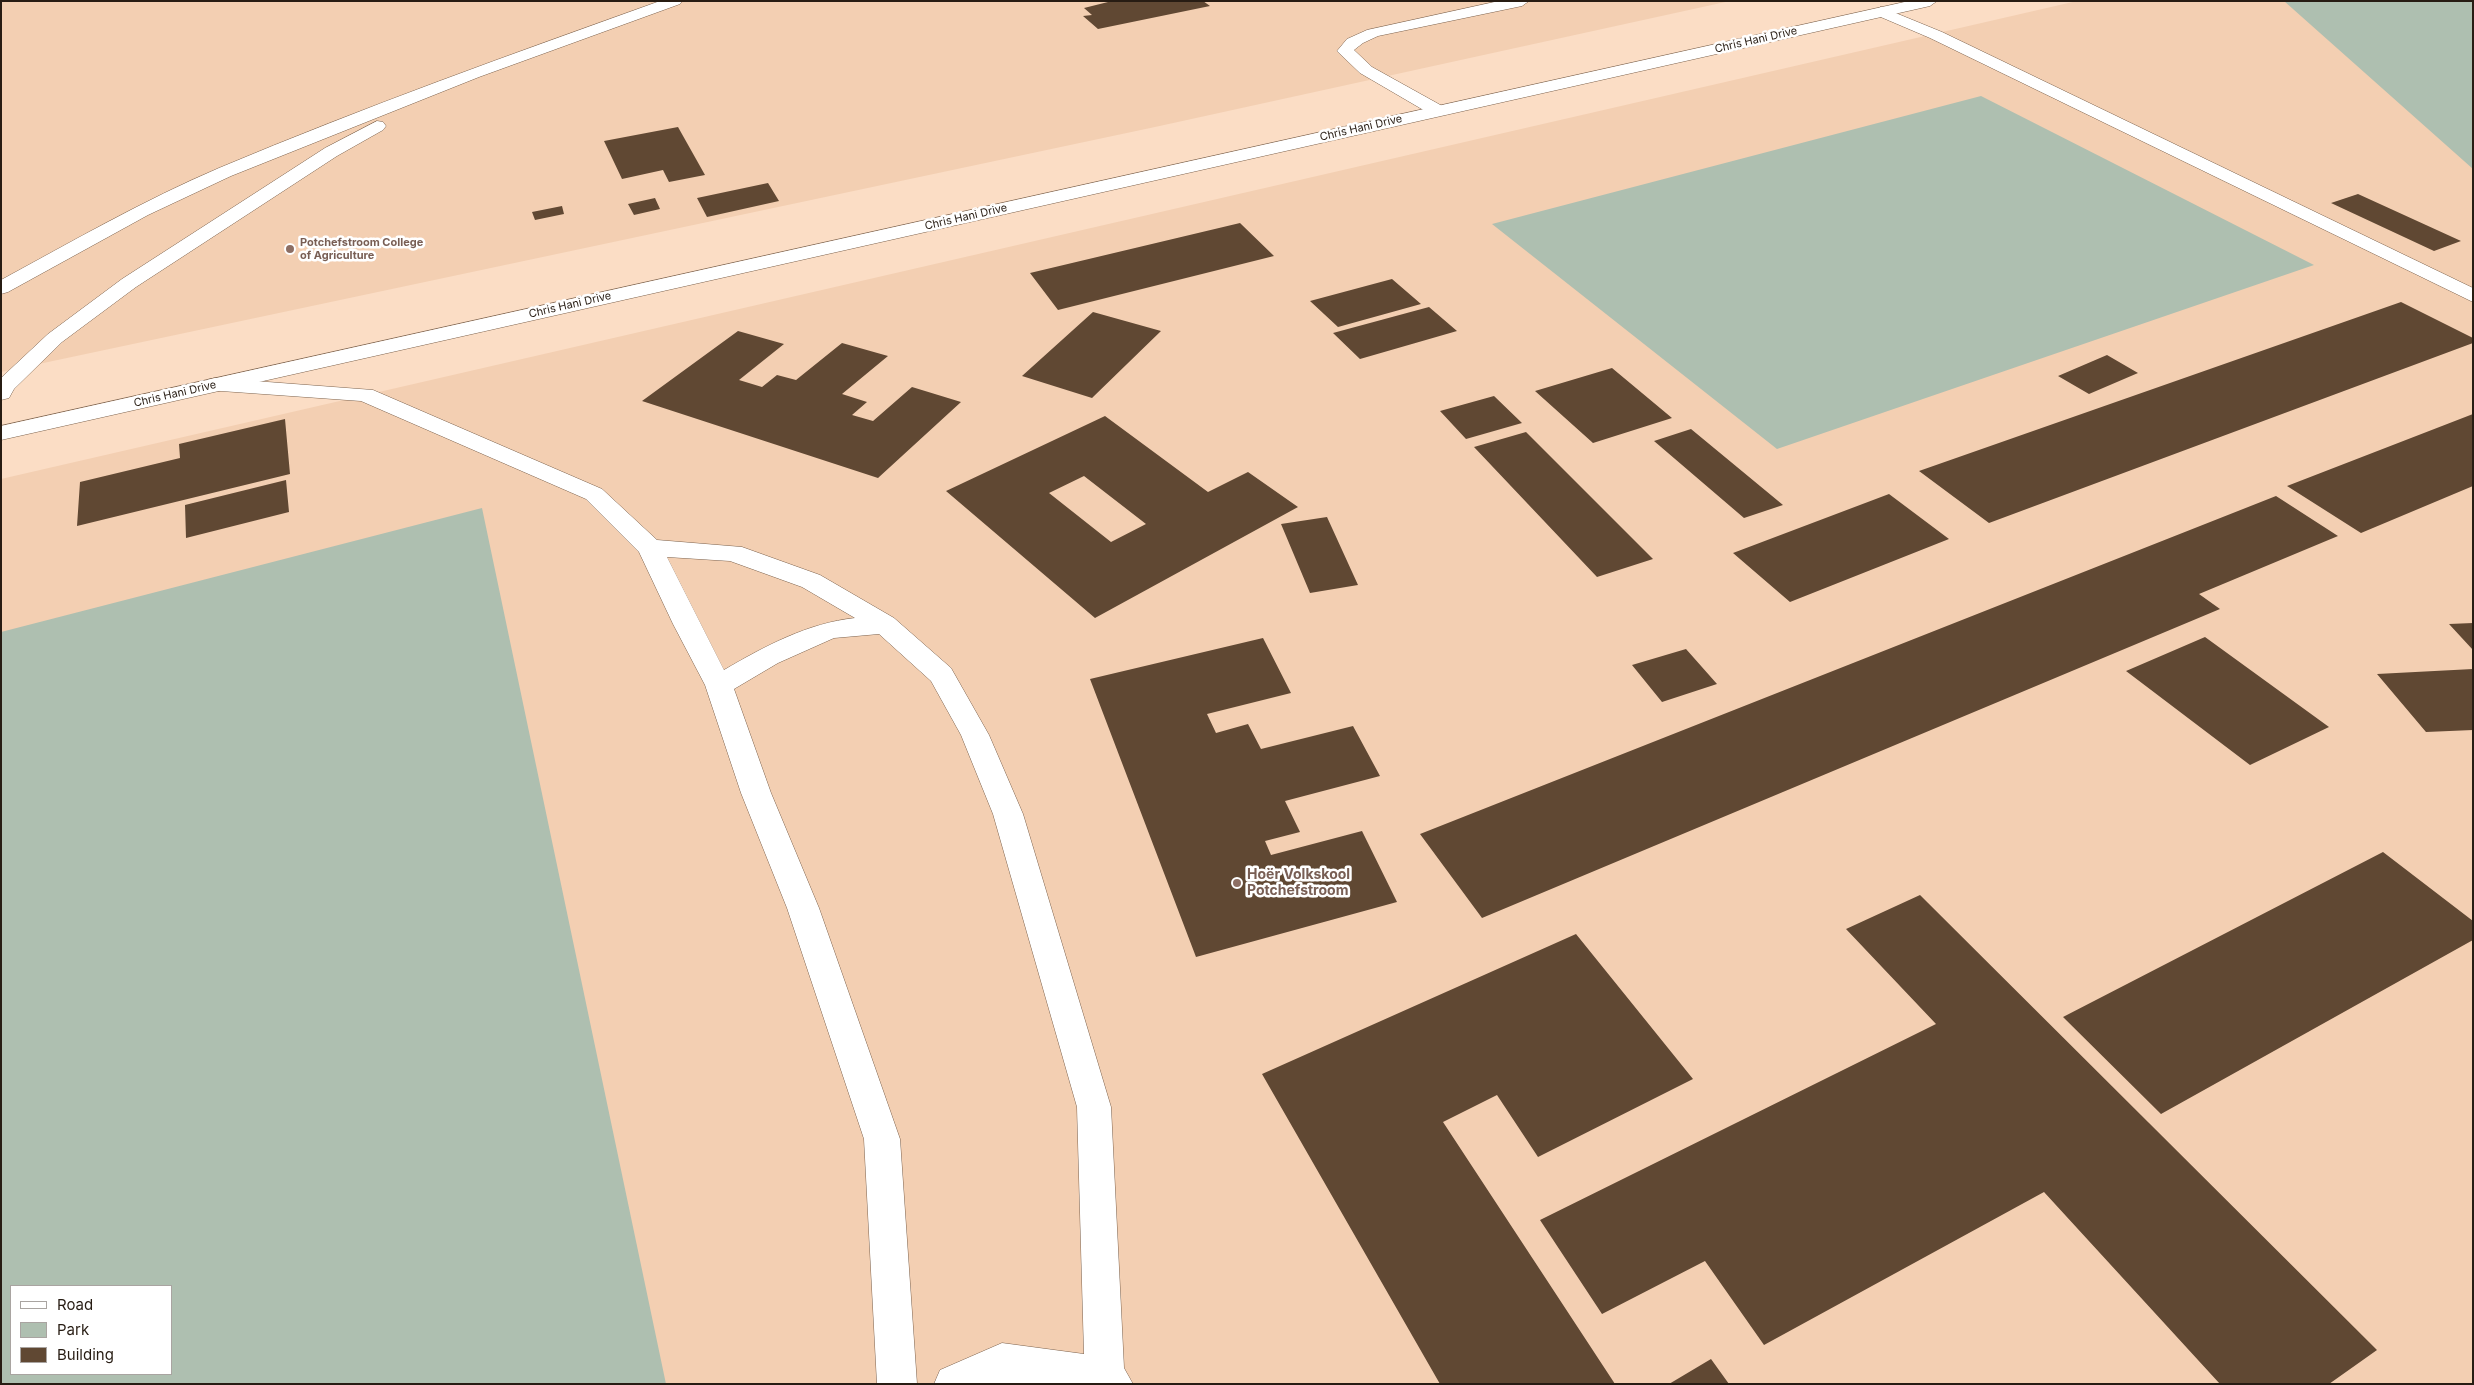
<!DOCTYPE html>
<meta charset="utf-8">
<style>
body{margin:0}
#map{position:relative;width:2474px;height:1385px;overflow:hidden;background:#fbddc5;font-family:Inter,sans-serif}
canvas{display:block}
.frame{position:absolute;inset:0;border:2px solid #271c13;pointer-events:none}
.legend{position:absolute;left:10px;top:1285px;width:162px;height:90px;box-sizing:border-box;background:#fff;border:1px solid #a9a4a1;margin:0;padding:6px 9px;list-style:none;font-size:15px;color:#271c13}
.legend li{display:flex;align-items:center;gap:10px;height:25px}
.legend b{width:25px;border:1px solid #a9a4a1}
</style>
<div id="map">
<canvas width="2474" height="1385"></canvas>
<div class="frame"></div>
<ul class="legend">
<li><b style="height:6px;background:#fff"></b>Road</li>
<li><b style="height:14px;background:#aebfb0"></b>Park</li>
<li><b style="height:14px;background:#604833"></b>Building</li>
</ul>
</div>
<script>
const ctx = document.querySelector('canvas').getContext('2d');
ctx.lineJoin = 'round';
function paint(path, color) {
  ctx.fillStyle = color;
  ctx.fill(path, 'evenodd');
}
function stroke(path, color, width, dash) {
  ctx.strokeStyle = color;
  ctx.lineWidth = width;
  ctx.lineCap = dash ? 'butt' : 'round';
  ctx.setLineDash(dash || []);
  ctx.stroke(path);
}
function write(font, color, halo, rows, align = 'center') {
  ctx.font = font + ' Inter,sans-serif';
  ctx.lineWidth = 5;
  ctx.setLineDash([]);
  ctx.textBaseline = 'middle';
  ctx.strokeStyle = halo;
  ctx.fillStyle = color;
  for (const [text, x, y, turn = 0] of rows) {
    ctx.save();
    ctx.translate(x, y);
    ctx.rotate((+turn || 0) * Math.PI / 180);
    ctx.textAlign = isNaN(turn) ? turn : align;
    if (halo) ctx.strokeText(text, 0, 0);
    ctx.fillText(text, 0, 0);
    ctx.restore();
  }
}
paint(new Path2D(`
 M1 1H1730L1155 127 1 372Z
 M2077 1H2473V1384H1V479ZM11 1286H171V1374H11Z`), '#f3cfb2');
paint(new Path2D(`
 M2284 1H2473V169Z
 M1981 96 2314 265 1777 449 1492 224Z
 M482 508 666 1384H1V632ZM11 1286H171V1374H11Z`), '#aebfb0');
paint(new Path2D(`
 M1112 1H1203L1210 6 1098 29 1083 16 1092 15 1084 8Z
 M678 127 705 175 669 182 663 170 622 179 604 141Z
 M768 183 779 201 707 217 697 198Z
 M2358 194 2461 241 2434 251 2331 203Z
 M655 198 660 209 634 215 628 204Z
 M562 206 564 214 535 220 532 212Z
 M1240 223 1274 256 1058 310 1030 273Z
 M1392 279 1421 304 1338 327 1310 301Z
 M2401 302 2473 338V343L1989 523 1919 471Z
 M1429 307 1457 331 1360 359 1333 333Z
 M1093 312 1161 331 1092 398 1022 376Z
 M738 331 784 344 739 380 762 387 777 375 796 380 842 343 888 356 842 394 867 402 852 415 873 421 912 387 961 402 878 478 642 401Z
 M2107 355 2138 373 2089 394 2058 376Z
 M1612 368 1672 418 1593 443 1535 391Z
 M1494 396 1522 423 1466 439 1440 411Z
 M2473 414V486L2361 533 2287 486Z
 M1105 416 1208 492 1248 472 1298 507 1095 618 946 491ZM1084 476 1146 524 1111 542 1049 493Z
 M285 419 290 474 77 526 80 482 180 458 179 444Z
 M1691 429 1783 505 1744 518 1654 441Z
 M1526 432 1653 559 1597 577 1474 447Z
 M286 480 289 512 186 538 185 505Z
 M1889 494 1949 539 1790 602 1733 553Z
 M2276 496 2338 536 2199 594 2220 609 1482 918 1420 834Z
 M1327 517 1358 585 1310 593 1281 524Z
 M2473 623V650L2449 624Z
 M2205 637 2329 727 2250 765 2126 671Z
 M1263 638 1291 693 1207 714 1216 733 1248 724 1261 749 1353 726 1380 776 1285 801 1300 832 1265 841 1271 855 1362 831 1397 902 1196 957 1090 679Z
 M1686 649 1717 684 1662 702 1632 665Z
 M2473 669V730L2426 732 2377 674Z
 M2383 852 2473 921V940L2161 1114 2063 1017Z
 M1920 895 2377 1350 2329 1384H2220L2044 1192 1764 1345 1705 1261 1602 1314 1540 1220 1936 1024 1846 929Z
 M1576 934 1693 1079 1538 1157 1497 1095 1443 1122 1615 1384H1440L1262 1074Z
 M1711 1359 1729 1384H1669Z`), '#604833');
const service = new Path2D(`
 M1881 7 1942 32 2473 288V302L1930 38 1876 15 1873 12Z
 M215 378 373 390 602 489 657 540 742 547 820 575 894 618 951 668 989 735 1023 814 1111 1107 1124 1368 1133 1384H934L940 1370 1002 1343 1084 1354 1077 1107 993 814 961 735 931 681 879 634 834 638 778 663 734 689 771 793 819 908 900 1139 917 1384H877L864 1139 787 908 741 793 705 685 673 624 639 552 586 499 361 401 207 390 204 385 207 380ZM667 557 730 561 802 587 855 618C808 623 765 646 724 670Z`);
const minor = new Path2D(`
 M660 1H682L680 4 479 77 231 176 148 215 8 292 1 294V280C73 241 144 200 219 168 364 107 512 54 660 1Z
 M1499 1H1529L1522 6 1378 36 1363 43 1354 50 1372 67 1444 107 1446 111 1444 115H1432L1360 73 1337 51 1347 39 1367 30Z
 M377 121 383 122 386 126 383 130 337 156 136 287 62 342 14 389 9 398 1 400V378L48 334 122 279 325 148Z`);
const tertiary = new Path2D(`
 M1909 1H1937L1930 6 1 440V426Z`);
stroke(service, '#7d634e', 1);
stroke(minor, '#7d634e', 1);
stroke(tertiary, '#7d634e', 1);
paint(service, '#fff');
paint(minor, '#fff');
paint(tertiary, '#fff');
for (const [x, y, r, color] of [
 [290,249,5,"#8d6e63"],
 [1237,883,5,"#8d6e63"]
]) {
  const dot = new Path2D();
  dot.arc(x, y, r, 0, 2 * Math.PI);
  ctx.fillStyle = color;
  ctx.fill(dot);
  stroke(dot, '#fff', 2);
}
write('11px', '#271c13', '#fff', [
 ["Chris Hani Drive",1756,40,-13],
 ["Chris Hani Drive",1361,128,-13],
 ["Chris Hani Drive",966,217,-13],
 ["Chris Hani Drive",570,305,-13],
 ["Chris Hani Drive",175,394,-13]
]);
write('bold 11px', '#785e54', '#fff', [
 ["Potchefstroom College",300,243],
 ["of Agriculture",300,256]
], 'left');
write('bold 14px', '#785e54', '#fff', [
 ["Hoër Volkskool",1247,875],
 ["Potchefstroom",1247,891]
], 'left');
</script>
